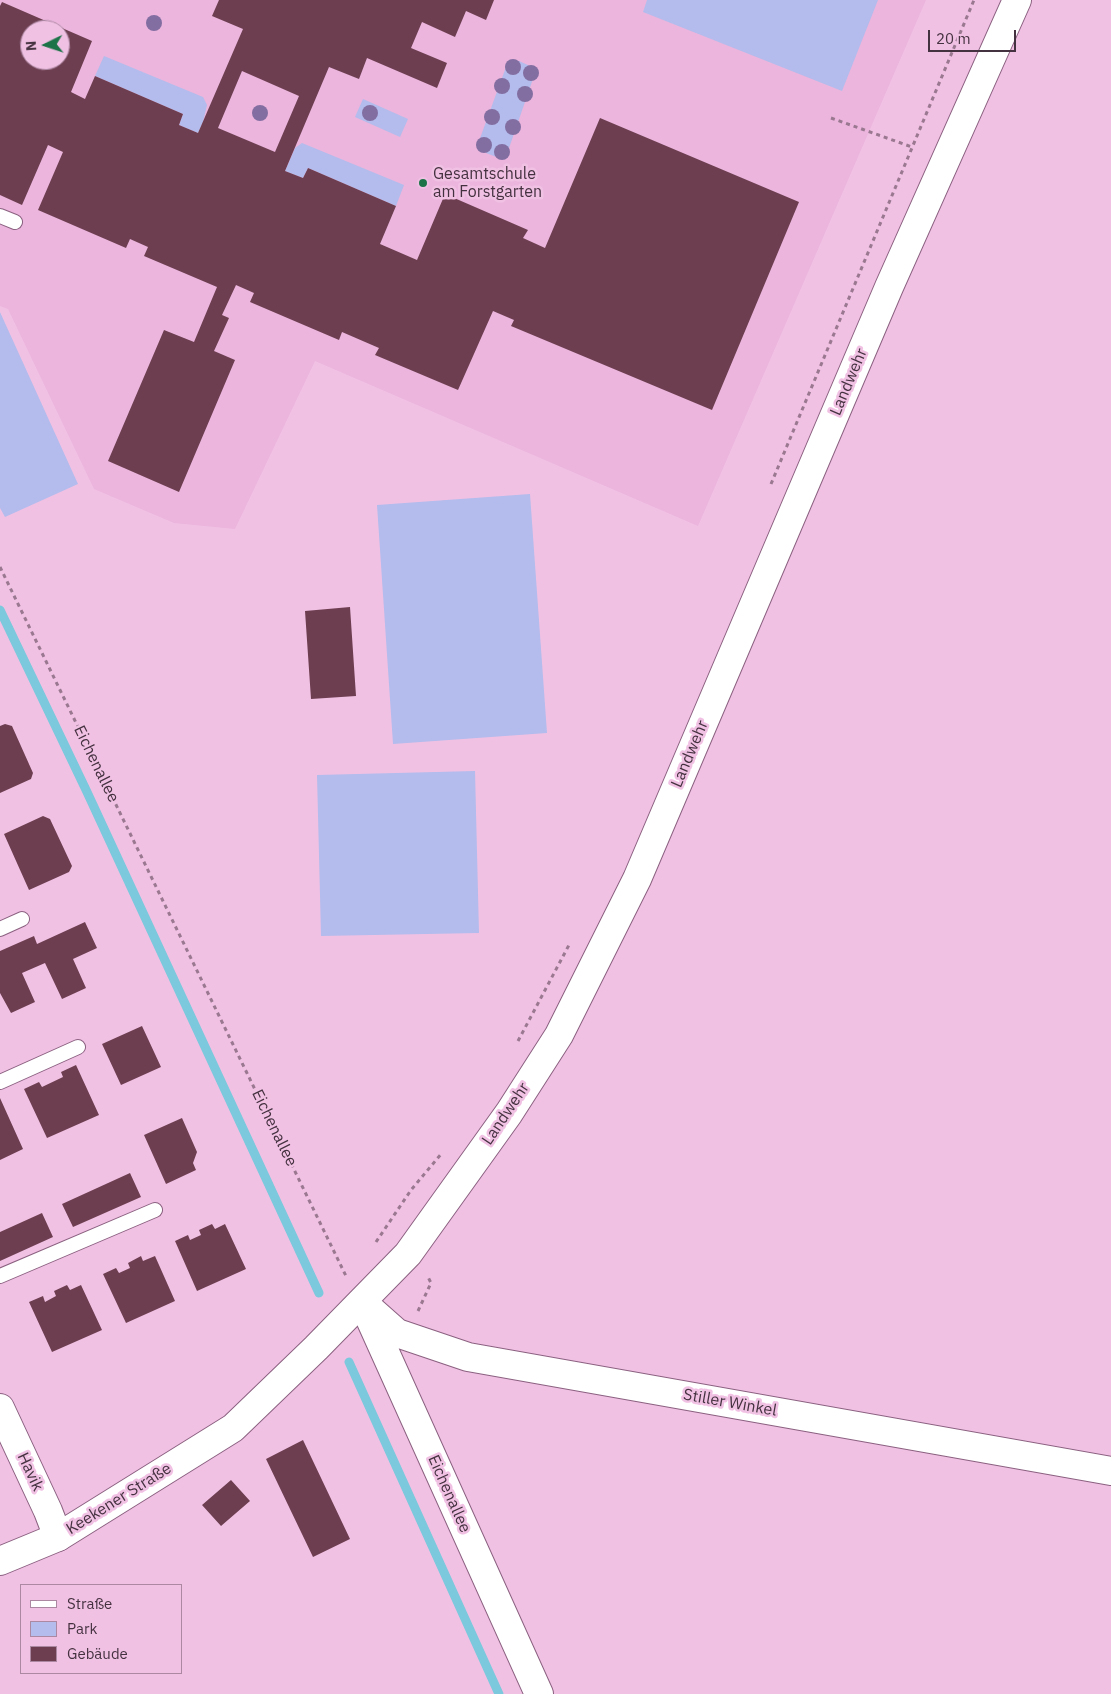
<!DOCTYPE html>
<meta charset="utf-8">
<style>
body{margin:0}
#map{position:relative;width:1111px;height:1694px;overflow:hidden;background:#f1c1e4;font-family:"IBM Plex Sans",sans-serif}
canvas{display:block}
.legend{position:absolute;left:20px;top:1584px;width:162px;height:90px;box-sizing:border-box;background:#f1c1e4;border:1px solid #ac88a2;margin:0;padding:6px 9px;list-style:none;font-size:15px;color:#453240}
.legend li{display:flex;align-items:center;gap:10px;height:25px}
.legend b{width:25px;border:1px solid #ac88a2}
.north{position:absolute;left:20px;top:20px;width:50px;height:50px;box-sizing:border-box;background:#f1c1e4;border:1px solid #ac88a2;border-radius:50%;rotate:266deg;font-size:14px;font-weight:700;line-height:20px;text-align:center;color:#453240}
.north::after{content:'';display:block;margin:auto;width:18px;height:22px;background:#1b7347;clip-path:polygon(50% 0,100% 100%,50% 72%,0 100%)}
.scale{position:absolute;left:928px;top:30px;width:88px;height:22px;box-sizing:border-box;border:2px solid #453240;border-top:0;padding-left:6px;font-size:15px;line-height:18px;white-space:nowrap;color:#453240;-webkit-text-stroke:4px #f1c1e4;paint-order:stroke}
</style>
<div id="map">
<canvas width="1111" height="1694"></canvas>
<ul class="legend">
<li><b style="height:6px;background:#fff"></b>Straße</li>
<li><b style="height:14px;background:#b3bcec"></b>Park</li>
<li><b style="height:14px;background:#6d3e50"></b>Gebäude</li>
</ul>
<div class="north">N</div>
<div class="scale">20 m</div>
</div>
<script>
const ctx = document.querySelector('canvas').getContext('2d');
ctx.lineJoin = 'round';
function paint(path, color) {
  ctx.fillStyle = color;
  ctx.fill(path, 'evenodd');
}
function stroke(path, color, width, dash) {
  ctx.strokeStyle = color;
  ctx.lineWidth = width;
  ctx.lineCap = dash ? 'butt' : 'round';
  ctx.setLineDash(dash || []);
  ctx.stroke(path);
}
function write(font, color, halo, rows, align = 'center') {
  ctx.font = font + ' "IBM Plex Sans",sans-serif';
  ctx.lineWidth = 5;
  ctx.setLineDash([]);
  ctx.textBaseline = 'middle';
  ctx.strokeStyle = halo;
  ctx.fillStyle = color;
  for (const [text, x, y, turn = 0] of rows) {
    ctx.save();
    ctx.translate(x, y);
    ctx.rotate((+turn || 0) * Math.PI / 180);
    ctx.textAlign = isNaN(turn) ? turn : align;
    if (halo) ctx.strokeText(text, 0, 0);
    ctx.fillText(text, 0, 0);
    ctx.restore();
  }
}
paint(new Path2D(`
 M0 0H926L698 526 315 361 235 529 174 523 94 489 8 309 0 306ZM30 30H60V60H30Z`), '#ebb5dd');
paint(new Path2D(`
 M647 0H878L842 91 643 12Z
 M104 56 203 97 207 105 203 122 198 133 179 125 183 114 95 76Z
 M519 61 530 66 534 76 508 151 499 158 486 153 479 141 506 67Z
 M363 99 408 119 400 137 355 117Z
 M302 143 404 185 396 206 308 168 303 178 285 171 295 148Z
 M0 312 78 484 5 517 0 508Z
 M530 494 547 733 393 744 377 505Z
 M475 771 479 933 321 936 317 775Z`), '#b3bcec');
stroke(new Path2D(`
 M0 610 87 792 319 1293
 M349 1362 499 1694`), '#7cc8dc', 9);
paint(new Path2D(`
 M219 0H494L486 20 466 11 455 37 422 22 411 48 447 63 437 88 367 58 359 79 329 67 285 171 303 178 308 168 396 206 380 244 417 260 445 194 528 230 523 238 545 248 600 118 799 202 712 410 511 326 514 320 493 311 458 390 375 355 379 348 342 332 339 340 250 302 254 293 236 285 222 315 229 318 214 351 235 360 179 492 108 461 164 330 194 342 217 287 144 256 148 247 130 239 126 248 38 210 63 152 48 145 22 205 0 195V6L2 2 92 41 71 92 85 99 95 76 183 114 179 125 198 133 243 29 212 16ZM30 30H60V60H30ZM242 71 299 96 275 152 218 128Z
 M350 607 356 696 311 699 305 611Z
 M5 724 12 726 33 773 31 779 0 793V726Z
 M43 816 50 819 72 866 69 872 29 890 4 834Z
 M85 922 97 948 73 959 86 988 62 999 45 963 22 973 35 1002 11 1013 0 993V951L34 936 37 944Z
 M142 1026 161 1067 121 1085 102 1044Z
 M76 1065 99 1115 47 1138 24 1089 39 1082 42 1087 63 1077 61 1072Z
 M0 1098 23 1149 0 1160Z
 M182 1118 197 1152 193 1163 196 1170 166 1184 144 1135Z
 M130 1173 141 1197 73 1227 62 1204Z
 M42 1213 53 1237 0 1261V1232Z
 M212 1224 215 1229 225 1224 246 1269 197 1291 175 1241 188 1235 190 1240 201 1235 199 1230Z
 M141 1256 143 1261 155 1256 175 1301 126 1323 103 1274 116 1268 119 1273 130 1268 128 1263Z
 M67 1285 70 1290 81 1285 102 1330 52 1352 29 1302 43 1296 45 1302 56 1296 54 1291Z
 M303 1440 350 1539 313 1557 266 1459Z
 M231 1480 250 1501 221 1526 202 1505Z`), '#6d3e50');
const lane = new Path2D(`
 M0 216 15 222
 M0 929 22 919
 M0 1082 78 1047
 M0 1276 155 1210`);
const street = new Path2D(`
 M362 1302 397 1333 468 1357 1111 1471
 M366 1310 539 1694
 M0 1408 48 1511 58 1537`);
const secondary = new Path2D(`
 M0 1561 58 1537 233 1428 316 1348 408 1254 509 1113 559 1035 637 879 889 287 1017 0`);
stroke(lane, '#8b6180', 16);
stroke(street, '#8b6180', 30);
stroke(secondary, '#8b6180', 30);
stroke(new Path2D(`
 M831 118 912 147
 M771 484 974 0
 M0 567 346 1276
 M518 1041 569 945
 M376 1242 411 1190 442 1153
 M418 1311 431 1283 427 1275`), '#997890', 3, [4, 4]);
stroke(lane, '#fff', 14);
stroke(street, '#fff', 28);
stroke(secondary, '#fff', 28);
ctx.fillStyle = '#826ea1';
for (const [x, y] of [
 [154,23],
 [513,67],
 [531,73],
 [502,86],
 [525,94],
 [260,113],
 [370,113],
 [492,117],
 [513,127],
 [484,145],
 [502,152]
]) {
  ctx.beginPath();
  ctx.arc(x, y, 8, 0, 2 * Math.PI);
  ctx.fill();
}
for (const [x, y, r, color] of [
 [423,183,5,"#1b7347"]
]) {
  const dot = new Path2D();
  dot.arc(x, y, r, 0, 2 * Math.PI);
  ctx.fillStyle = color;
  ctx.fill(dot);
  stroke(dot, '#f1c1e4', 2);
}
write('16px', '#453240', '#f1c1e4', [
 ["Gesamtschule",433,174],
 ["am Forstgarten",433,192]
], 'left');
write('16px', '#453240', '#f1c1e4', [
 ["Landwehr",849,382,-67],
 ["Landwehr",690,754,-67],
 ["Eichenallee",96,764,64],
 ["Landwehr",506,1114,-56],
 ["Eichenallee",274,1128,64],
 ["Stiller Winkel",730,1403,10],
 ["Havik",30,1472,65],
 ["Eichenallee",449,1494,66],
 ["Keekener Straße",119,1499,-32]
]);
</script>
